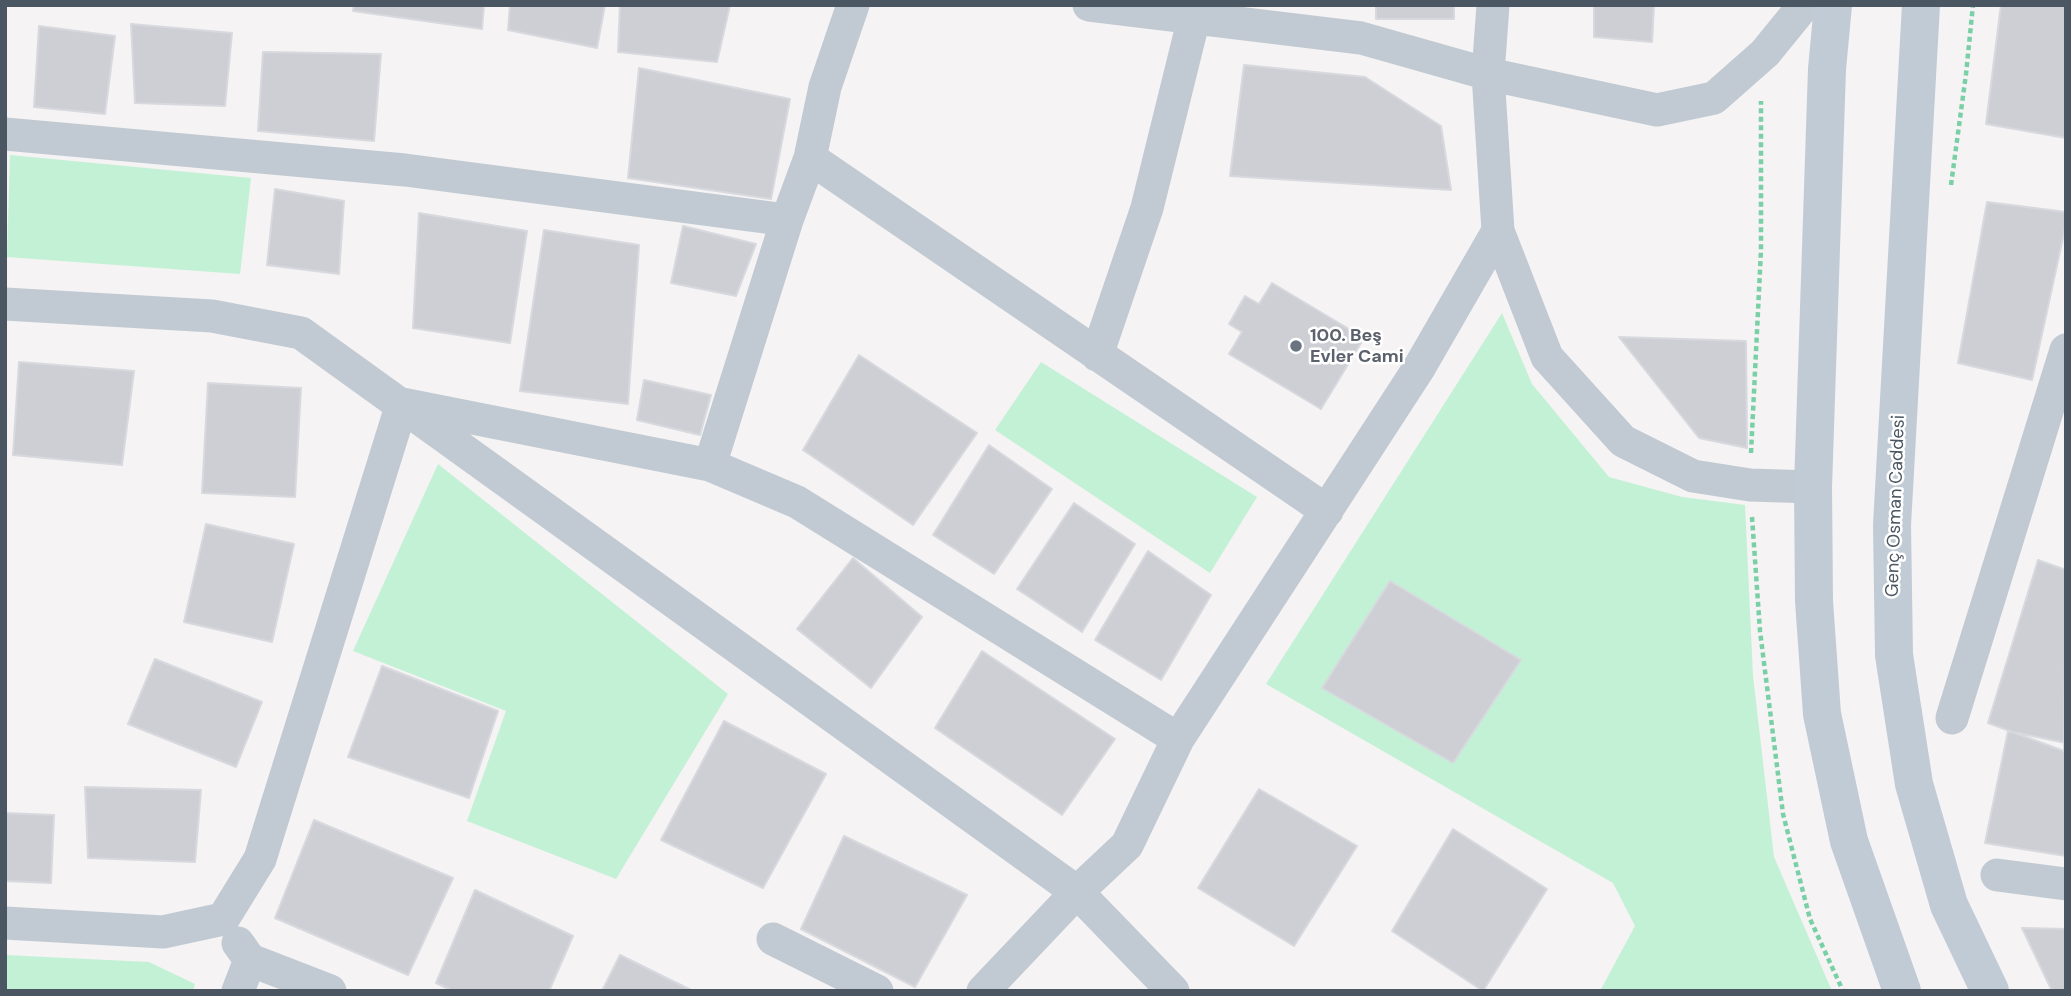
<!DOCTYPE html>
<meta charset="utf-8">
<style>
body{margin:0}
#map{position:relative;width:2071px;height:996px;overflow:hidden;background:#f5f3f3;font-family:"DM Sans",sans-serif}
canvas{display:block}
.frame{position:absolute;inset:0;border:7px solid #4a5661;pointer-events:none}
</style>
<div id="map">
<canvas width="2071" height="996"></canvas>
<div class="frame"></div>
</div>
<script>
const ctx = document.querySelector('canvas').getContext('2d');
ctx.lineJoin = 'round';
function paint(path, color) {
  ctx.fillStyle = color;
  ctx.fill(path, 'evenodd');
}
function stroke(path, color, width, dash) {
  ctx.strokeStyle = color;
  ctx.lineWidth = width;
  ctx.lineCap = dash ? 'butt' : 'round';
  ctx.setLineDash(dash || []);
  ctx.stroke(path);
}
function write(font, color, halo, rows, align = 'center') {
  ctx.font = font + ' "DM Sans",sans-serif';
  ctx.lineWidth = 5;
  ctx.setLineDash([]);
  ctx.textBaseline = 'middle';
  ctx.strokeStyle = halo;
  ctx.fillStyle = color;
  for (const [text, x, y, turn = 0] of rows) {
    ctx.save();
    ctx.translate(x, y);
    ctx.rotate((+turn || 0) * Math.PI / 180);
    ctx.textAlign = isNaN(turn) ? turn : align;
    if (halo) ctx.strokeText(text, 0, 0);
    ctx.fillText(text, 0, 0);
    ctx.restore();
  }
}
paint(new Path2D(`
 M10 155 251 178 240 274 7 257Z
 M1502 313 1532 384 1609 477 1682 497 1745 505 1753 676 1774 857 1832 991H1600L1635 926 1613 883 1266 684Z
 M1041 362 1257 497 1210 573 995 430Z
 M438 464 728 694 616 879 467 821 506 711 353 651Z
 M5 955 149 962 195 984 193 991H5Z`), '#c3f1d5');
const building = new Path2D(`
 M354 5H484L482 29 353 11Z
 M510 5H605L597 48 508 30Z
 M620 5H730L717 62 618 52Z
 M1376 5H1454V19H1376Z
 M1594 5H1654L1652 42 1594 37Z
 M2001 5H2066V138L1986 124Z
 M131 24 232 33 225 106 135 103Z
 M39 26 115 36 105 114 34 107Z
 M263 52 381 54 374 141 258 131Z
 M1244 65 1365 77 1441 126 1451 190 1230 176Z
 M639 68 790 99 771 199 628 178Z
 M275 189 344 201 339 274 267 265Z
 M1987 202 2066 212V224L2032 380 1958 363Z
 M419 213 527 231 510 343 413 328Z
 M683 226 756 244 736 296 671 283Z
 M544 230 639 245 628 404 520 391Z
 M1272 283 1364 338 1321 409 1229 354 1242 332 1229 324 1245 296 1259 304Z
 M1619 337 1746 341 1747 448 1699 438Z
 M859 355 977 433 913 525 803 450Z
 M19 362 134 371 122 465 13 455Z
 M644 380 711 395 700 435 637 420Z
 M208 383 301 388 295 497 202 493Z
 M989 445 1052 489 994 574 933 535Z
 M1074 503 1135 544 1082 632 1017 589Z
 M206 524 294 544 272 642 184 622Z
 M1148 551 1211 595 1161 680 1095 640Z
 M853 558 922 617 871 688 797 629Z
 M2038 560 2066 570 2064 751 1988 723Z
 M1390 581 1521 660 1453 763 1322 688Z
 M982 651 1115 739 1062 815 935 728Z
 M155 659 262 702 236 767 128 724Z
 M382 666 498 711 469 798 348 757Z
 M724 721 826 774 763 888 661 840Z
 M2008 731 2066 743V856L1985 843Z
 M85 787 201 790 195 862 88 858Z
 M1259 789 1357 846 1294 946 1198 888Z
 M5 813 54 815 51 883 5 881Z
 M314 820 453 878 408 975 275 918Z
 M1453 829 1547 889 1483 991 1392 931Z
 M844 836 967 895 915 987 801 929Z
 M475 890 573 936 549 991H453L436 983Z
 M2022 928 2066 929V991H2052Z
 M620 955 693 991H602Z`);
paint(building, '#cdcfd5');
stroke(building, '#d7d9de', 2);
stroke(new Path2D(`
 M1951 185 1966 74 1973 5
 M1751 453 1761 250V101
 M1752 517 1760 631 1783 814 1810 919 1843 991`), '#7ad0a6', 4.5, [5, 3.5]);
stroke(new Path2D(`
 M1493 5 1488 74 1657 110 1714 98 1765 53 1804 5
 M5 134 405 170 787 220 710 465 402 404 260 859 223 919 163 932 5 923
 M810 158 1327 511
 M787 220 810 158 825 87 853 5
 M1498 231 1547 357 1623 441 1693 476 1750 485 1813 487
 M5 304 212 316 301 333 1077 892 1127 845 1178 739 1419 368 1498 231 1488 74 1361 38 1089 5
 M1097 355 1147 208 1194 18
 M710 465 797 502 1178 739
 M1952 718 2066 350
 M1997 875 2066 884
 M773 939 877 991
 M250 960 330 991
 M238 991 250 960 238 943
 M983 991 1077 892 1173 991`), '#c1cad2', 33);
stroke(new Path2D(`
 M1833 5 1827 69 1813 487 1814 601 1822 714 1849 841 1902 991
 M1921 5 1892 525 1894 655 1914 784 1949 905 1990 991`), '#c1cbd6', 38);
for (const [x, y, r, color] of [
 [1296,346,7,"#6b7280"]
]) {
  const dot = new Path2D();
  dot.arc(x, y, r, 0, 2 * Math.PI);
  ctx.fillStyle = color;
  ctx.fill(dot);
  stroke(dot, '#fff', 2.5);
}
write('bold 18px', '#5b616d', '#fff', [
 ["100. Beş",1310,336],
 ["Evler Cami",1310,357]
], 'left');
write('18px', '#4a5661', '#fff', [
 ["Genç Osman Caddesi",1896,506,-88]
]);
</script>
